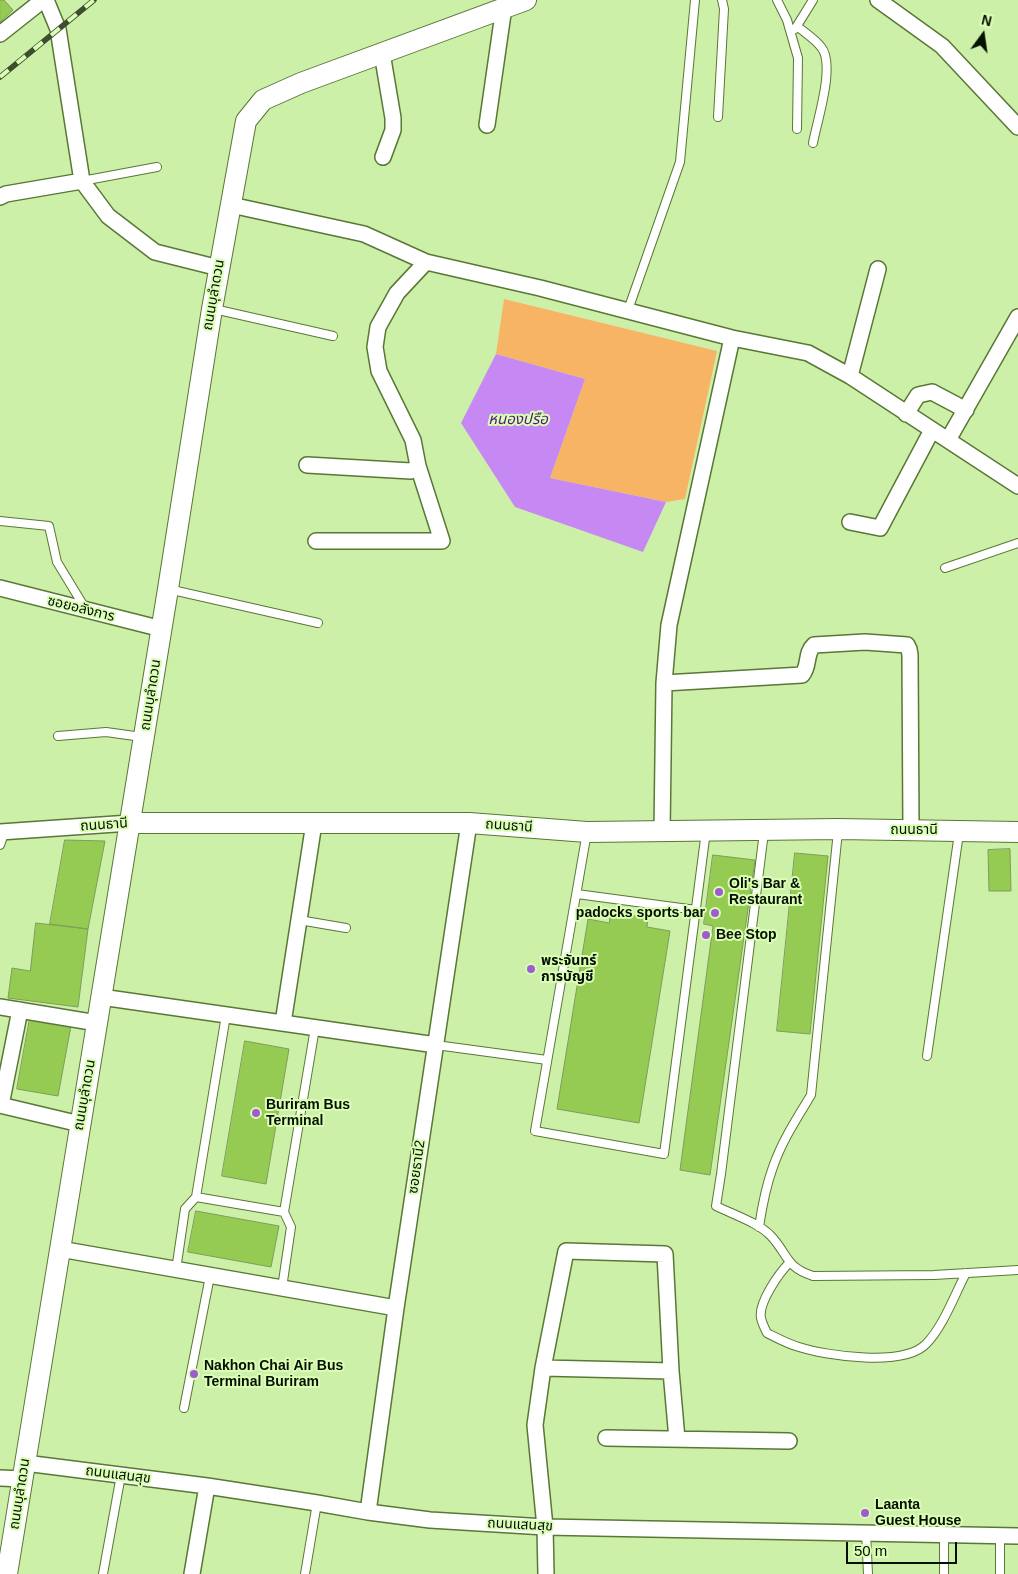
<!DOCTYPE html>
<meta charset="utf-8">
<style>
body{margin:0}
#map{position:relative;width:1018px;height:1574px;overflow:hidden;background:#cdf0a9;font-family:Arial,sans-serif}
canvas{display:block}
.north{position:absolute;left:958px;top:10px;width:50px;height:50px;-webkit-text-stroke:4px #dafeb6;paint-order:stroke;rotate:14deg;font-size:14px;font-weight:700;line-height:20px;text-align:center;color:#061000}
.north::after{content:'';display:block;margin:auto;width:18px;height:22px;background:#061000;clip-path:polygon(50% 0,100% 100%,50% 72%,0 100%)}
.scale{position:absolute;left:846px;top:1542px;width:111px;height:22px;box-sizing:border-box;border:2px solid #061000;border-top:0;padding-left:6px;font-size:15px;line-height:18px;white-space:nowrap;color:#061000;-webkit-text-stroke:4px #dafeb6;paint-order:stroke}
</style>
<div id="map">
<canvas width="1018" height="1574"></canvas>
<div class="north">N</div>
<div class="scale">50 m</div>
</div>
<script>
const ctx = document.querySelector('canvas').getContext('2d');
ctx.lineJoin = 'round';
function paint(path, color) {
  ctx.fillStyle = color;
  ctx.fill(path, 'evenodd');
}
function stroke(path, color, width, dash) {
  ctx.strokeStyle = color;
  ctx.lineWidth = width;
  ctx.lineCap = dash ? 'butt' : 'round';
  ctx.setLineDash(dash || []);
  ctx.stroke(path);
}
function write(font, color, halo, rows, align = 'center') {
  ctx.font = font + ' Arial,"Noto Sans Thai",sans-serif';
  ctx.lineWidth = 4;
  ctx.setLineDash([]);
  ctx.textBaseline = 'middle';
  ctx.strokeStyle = halo;
  ctx.fillStyle = color;
  for (const [text, x, y, turn = 0] of rows) {
    ctx.save();
    ctx.translate(x, y);
    ctx.rotate((+turn || 0) * Math.PI / 180);
    ctx.textAlign = isNaN(turn) ? turn : align;
    if (halo) ctx.strokeText(text, 0, 0);
    ctx.fillText(text, 0, 0);
    ctx.restore();
  }
}
paint(new Path2D(`
 M504 299 717 351 685 499 666 502 550 478 585 379 496 354Z`), '#f7b465');
paint(new Path2D(`
 M496 354 585 379 550 478 666 502 643 552 515 507 461 423Z`), '#c689f3');
const building = new Path2D(`
 M0 0H4L13 10 0 22Z
 M65 840 105 841 88 929 50 924Z
 M1010 849 1011 891H989L988 850Z
 M795 853 828 856 810 1034 777 1031Z
 M713 855 755 860 710 1175 680 1170 713 926 704 924Z
 M611 912 648 918 647 927 670 931 639 1123 557 1109 588 919 609 923Z
 M36 923 88 929 78 1007 8 998 12 968 30 971Z
 M30 1018 71 1026 58 1096 17 1089Z
 M245 1041 289 1049 266 1184 222 1176Z
 M196 1211 279 1226 271 1267 188 1252Z`);
paint(building, '#96cb53');
stroke(building, '#7d9d5a', 1);
const lane = new Path2D(`
 M777 0 787 20 798 58 797 129
 M797 26C805 33 815 39 821 47 836 64 817 121 813 143
 M795 29 813 0
 M718 117 724 9 722 0
 M82 181 157 167
 M214 309 333 336
 M628 310 680 162 695 0
 M0 521 49 526 57 562 85 608
 M945 568 1018 543
 M168 589 318 623
 M58 736 106 732 142 737
 M587 832 535 1131 664 1154 706 831
 M764 832 721 1174 716 1206C732 1214 759 1223 771 1236 788 1254 785 1267 813 1276L934 1275 1018 1270
 M0 845 5 831
 M577 894 696 910
 M299 920 346 928
 M436 1045 547 1060
 M927 1056 959 833
 M196 1197 226 1015
 M284 1212 315 1028
 M759 1227C762 1207 766 1186 773 1167 782 1141 797 1118 811 1095L838 831
 M790 1262C779 1273 758 1303 761 1318 762 1323 765 1329 767 1333 777 1338 788 1344 799 1347 827 1356 904 1367 926 1344 943 1327 955 1294 966 1273
 M176 1270 185 1209 196 1197 284 1212 291 1227 282 1288
 M184 1408 210 1276
 M866 1533 868 1574
 M1000 1536V1574
 M103 1574 121 1475
 M305 1574 317 1503
 M944 1574V1534`);
const street = new Path2D(`
 M46 0 58 29 82 181 108 216 155 252 219 268
 M878 0 942 46 1018 127
 M0 34 43 0
 M382 53 393 118V130L383 157
 M487 125 505 0
 M0 197 6 194 82 181
 M231 205 364 234 426 262 540 288 732 338 808 353 850 376 1018 486
 M850 376 878 269
 M906 414 918 395 932 392 966 410
 M948 440 1018 317
 M307 465 411 471 418 466 413 440 379 371 375 347 378 327 397 293 426 262
 M850 522 880 528 932 430
 M316 541H442L418 466
 M0 588 162 629
 M664 683 802 675C810 666 805 653 814 645L865 642 907 645 909 649 910 655 911 830
 M0 832 130 823
 M662 832 664 683 669 625 732 338
 M101 997 436 1045
 M0 1007 97 1023
 M283 1023 314 823
 M0 1105 80 1124
 M1 1105 20 1010
 M60 1249 396 1308
 M543 1368 671 1371
 M606 1438 789 1441
 M25 1463 207 1486 317 1503 368 1512 430 1520 545 1527 1018 1536
 M0 1478 23 1479
 M368 1512 396 1308 469 823
 M192 1574 207 1486
 M546 1574 545 1527 535 1425 543 1368 566 1251 665 1254 671 1371 677 1439`);
const secondary = new Path2D(`
 M130 823H469L587 832 838 829 1018 832
 M7 1574 168 589 212 309 246 121 263 100 301 83 526 0`);
stroke(lane, '#597735', 10);
stroke(street, '#597735', 18);
stroke(secondary, '#597735', 22);
stroke(lane, '#fff', 8);
stroke(street, '#fff', 15);
stroke(secondary, '#fff', 20);
const rail = new Path2D(`
 M0 77 94 0`);
stroke(rail, '#3d4e2e', 5.5);
stroke(rail, '#dafeb6', 4, [11]);
for (const [x, y, r, color] of [
 [719,892,5,"#a05bcf"],
 [715,913,5,"#a05bcf"],
 [706,935,5,"#a05bcf"],
 [531,969,5,"#a05bcf"],
 [256,1113,5,"#a05bcf"],
 [194,1374,5,"#a05bcf"],
 [865,1513,5,"#a05bcf"]
]) {
  const dot = new Path2D();
  dot.arc(x, y, r, 0, 2 * Math.PI);
  ctx.fillStyle = color;
  ctx.fill(dot);
  stroke(dot, '#dafeb6', 2);
}
write('14px', '#061000', '#dafeb6', [
 ["ถนนบุลำดวน",214,295,-80],
 ["ซอยอลังการ",81,609,14],
 ["ถนนบุลำดวน",151,695,-81],
 ["ถนนธานี",104,825,-4],
 ["ถนนธานี",509,826,4],
 ["ถนนธานี",914,830],
 ["ถนนบุลำดวน",85,1095,-80],
 ["ซอยธานี2",417,1167,-82],
 ["ถนนแสนสุข",118,1475,7],
 ["ถนนบุลำดวน",20,1494,-81],
 ["ถนนแสนสุข",520,1525,3]
]);
write('bold 14px', '#061000', '#dafeb6', [
 ["Oli's Bar &",729,884],
 ["Restaurant",729,900],
 ["padocks sports bar",705,913,"right"],
 ["Bee Stop",716,935],
 ["พระจันทร์",541,961],
 ["การบัญชี",541,977],
 ["Buriram Bus",266,1105],
 ["Terminal",266,1121],
 ["Nakhon Chai Air Bus",204,1366],
 ["Terminal Buriram",204,1382],
 ["Laanta",875,1505],
 ["Guest House",875,1521]
], 'left');
write('italic 15px', '#531876', '#dafeb6', [
 ["หนองปรือ",518,420]
]);
</script>
